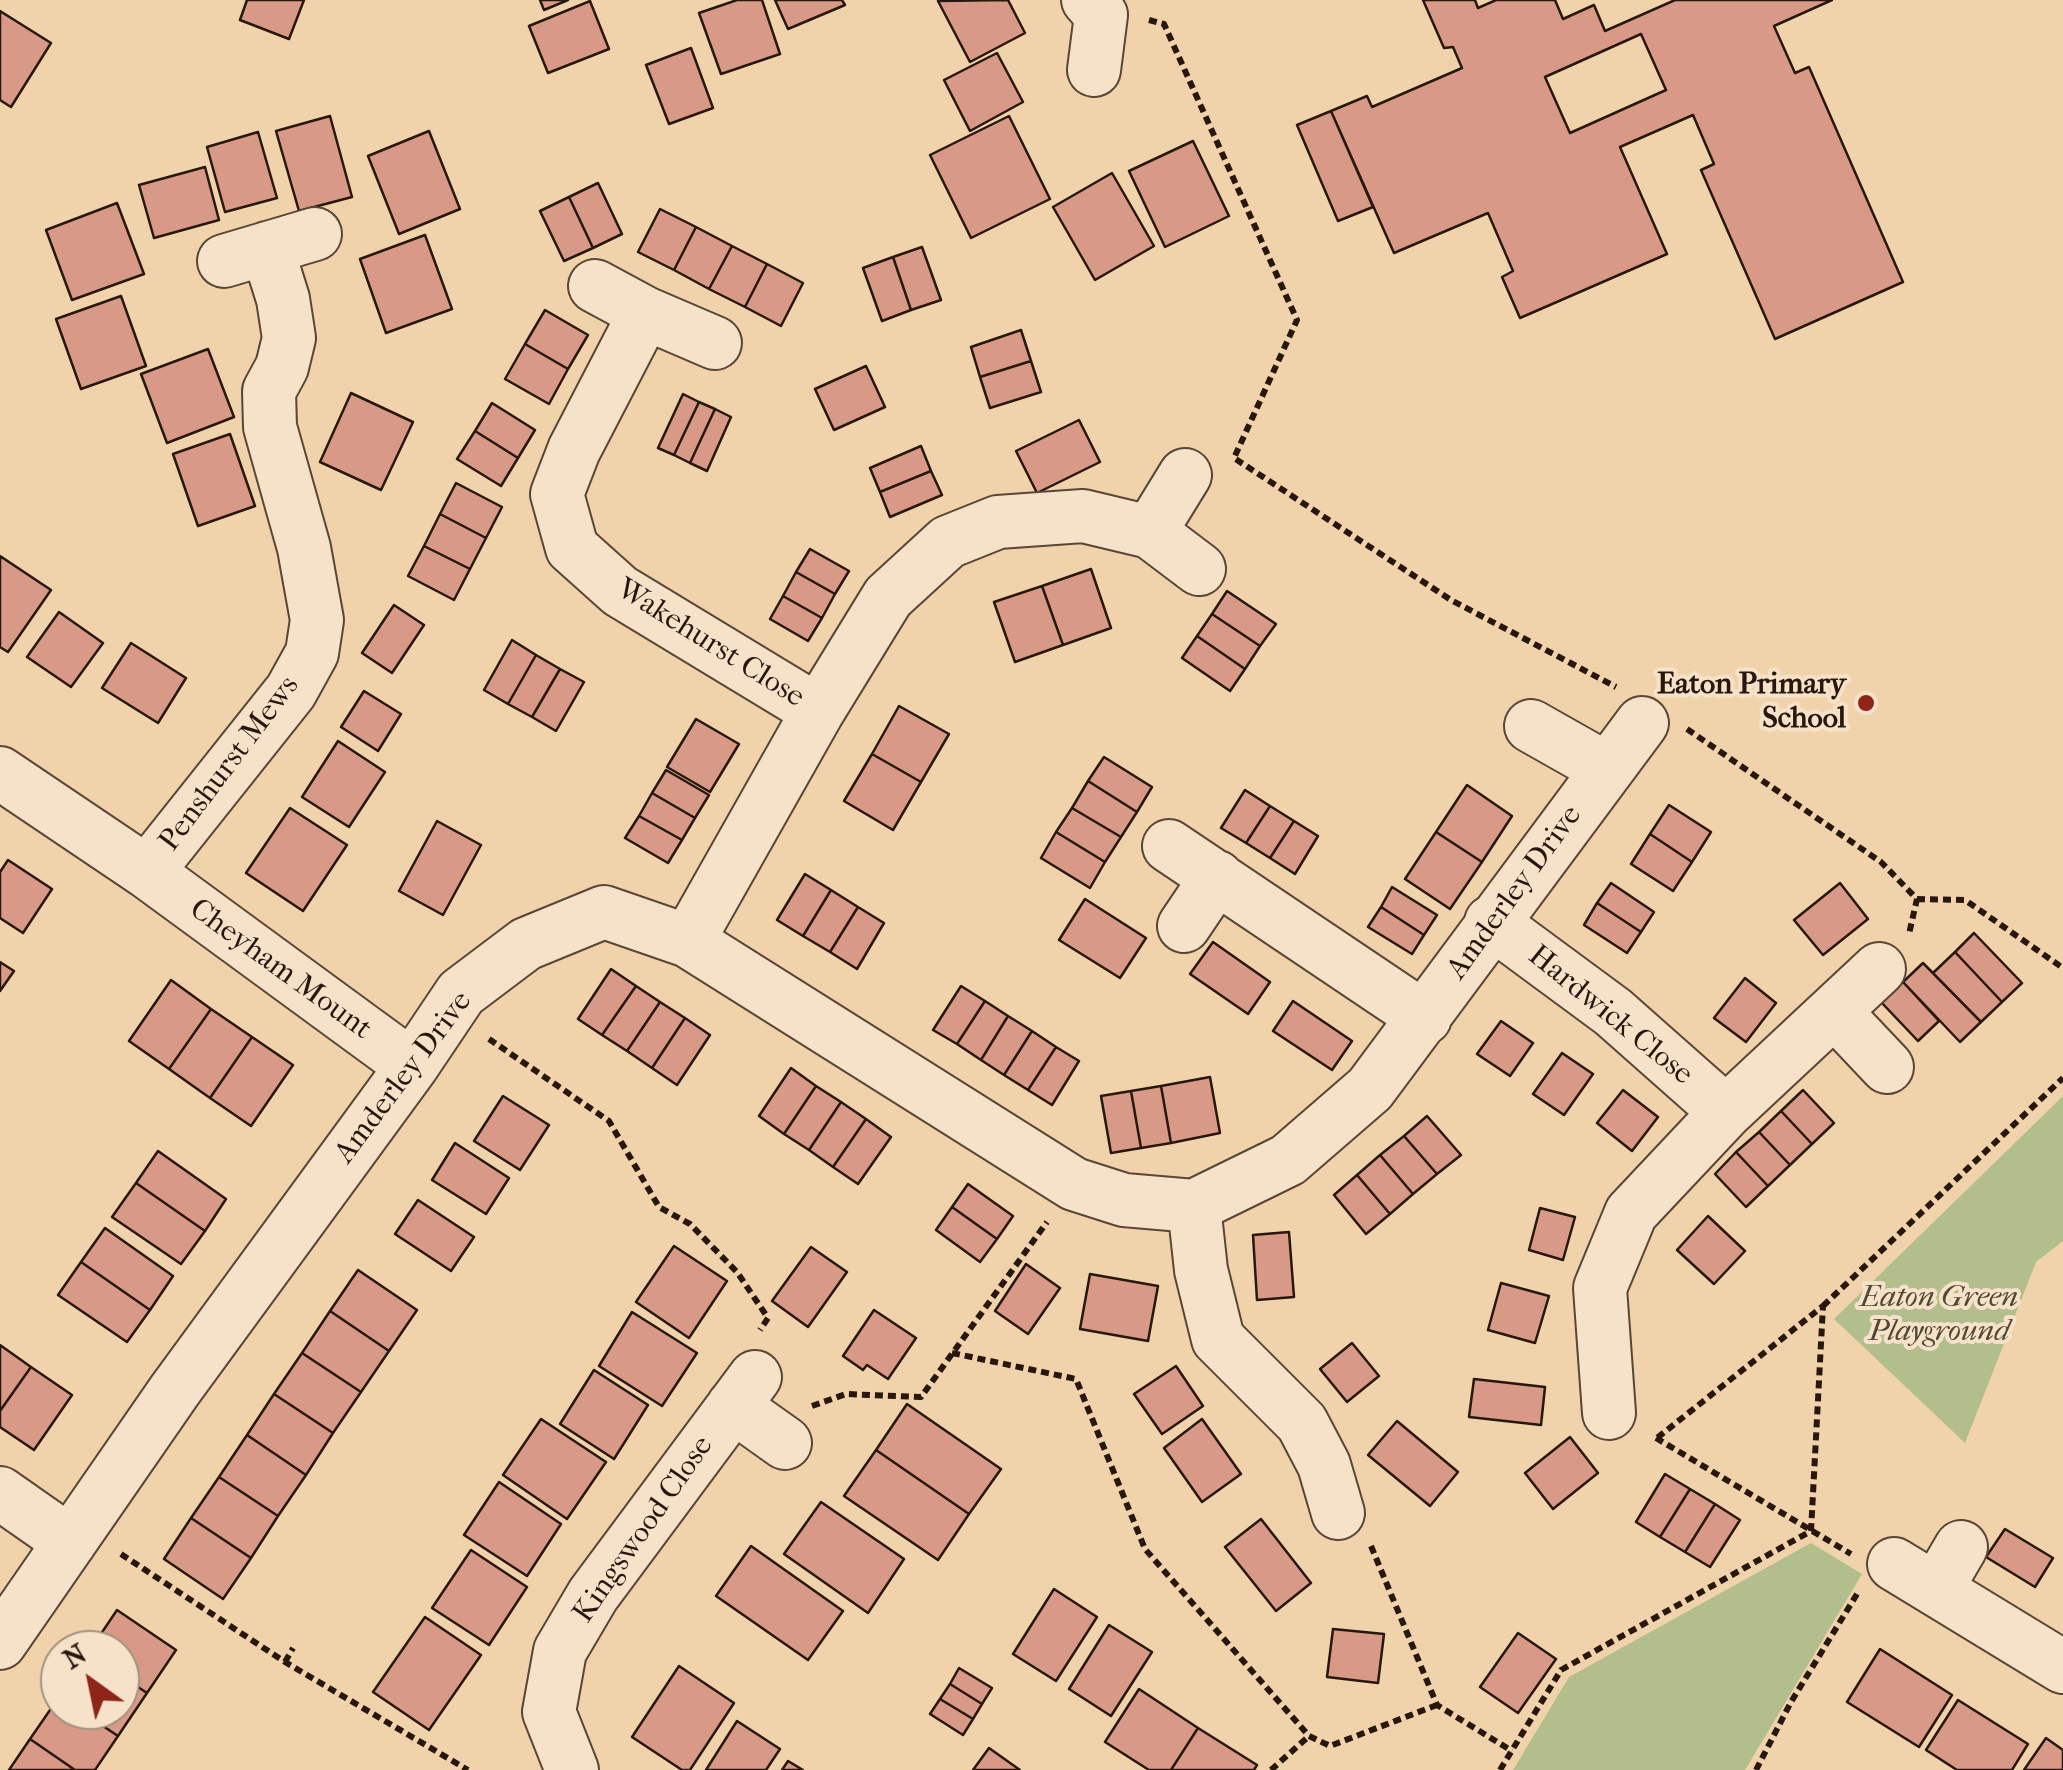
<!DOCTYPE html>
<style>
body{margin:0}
#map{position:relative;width:2063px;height:1770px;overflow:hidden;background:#f0d3aa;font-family:"IM FELL French Canon",serif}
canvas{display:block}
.north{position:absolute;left:40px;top:1630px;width:100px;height:100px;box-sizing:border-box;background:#f5e2c8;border:2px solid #a3917e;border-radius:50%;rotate:327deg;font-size:28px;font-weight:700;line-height:40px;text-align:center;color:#27170f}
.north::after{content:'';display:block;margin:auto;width:35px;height:45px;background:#8f2418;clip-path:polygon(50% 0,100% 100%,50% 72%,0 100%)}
</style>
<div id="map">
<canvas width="2063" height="1770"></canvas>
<div class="north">N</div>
</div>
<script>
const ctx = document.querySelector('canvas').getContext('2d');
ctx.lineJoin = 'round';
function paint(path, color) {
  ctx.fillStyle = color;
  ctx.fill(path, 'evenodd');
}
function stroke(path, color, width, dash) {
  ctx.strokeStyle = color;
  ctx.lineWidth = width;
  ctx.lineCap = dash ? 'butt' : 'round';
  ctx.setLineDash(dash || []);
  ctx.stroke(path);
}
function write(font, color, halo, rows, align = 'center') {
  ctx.font = font + ' "IM FELL French Canon",serif';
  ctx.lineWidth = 8;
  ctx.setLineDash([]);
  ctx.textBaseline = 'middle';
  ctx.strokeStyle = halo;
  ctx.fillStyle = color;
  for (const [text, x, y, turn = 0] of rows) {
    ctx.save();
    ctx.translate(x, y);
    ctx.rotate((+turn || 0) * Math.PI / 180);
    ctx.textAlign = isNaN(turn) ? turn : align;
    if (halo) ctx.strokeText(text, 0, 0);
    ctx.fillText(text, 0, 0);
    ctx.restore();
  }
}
paint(new Path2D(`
 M2063 1096V1241L2036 1262 1965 1443 1834 1319Z
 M1811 1543 1862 1574 1745 1770H1513L1569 1677Z`), '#b3be8d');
const building = new Path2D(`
 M247 0H304L289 39 240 20Z
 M540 0H568L544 10Z
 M737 0H762L780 54 721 74 699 13Z
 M775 0H842L845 5 788 29Z
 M1008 0 1025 33 970 62 938 1Z
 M1423 0H1475L1478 8 1496 0H1555L1563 19 1594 5 1605 31 1675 0H1832L1774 26 1795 73 1809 67 1903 282 1775 339 1701 170 1714 164 1693 115 1620 147 1667 254 1520 318 1502 277 1513 271 1488 213 1394 253 1331 111 1367 96 1372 107 1462 68 1453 47 1444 48ZM1641 34 1666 90 1570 133 1545 77Z
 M590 1 609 49 548 73 529 26Z
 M0 11 51 43 11 107 0 100Z
 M691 48 713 108 669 124 646 65Z
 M997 53 1023 102 970 131 944 80Z
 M1331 111 1373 207 1338 221 1297 125Z
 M330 116 352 197 299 211 276 131Z
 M1009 116 1050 199 971 238 930 155Z
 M429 131 460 209 399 234 368 156Z
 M258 132 277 198 225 212 207 147Z
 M1193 141 1229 216 1165 247 1129 171Z
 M205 167 219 220 154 238 139 185Z
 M1112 173 1154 246 1095 280 1053 207Z
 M598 183 622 234 593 248 569 197Z
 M569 197 593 248 564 261 540 211Z
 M117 203 144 274 72 300 46 230Z
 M660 209 696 227 674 270 638 252Z
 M696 227 732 246 709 289 674 270Z
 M425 235 452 309 386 333 360 259Z
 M732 246 767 264 745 307 709 289Z
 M922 247 941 300 911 310 893 257Z
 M893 257 911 310 882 321 863 268Z
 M767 264 803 283 781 326 745 307Z
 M121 296 146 366 81 389 56 319Z
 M545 310 588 335 568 369 525 344Z
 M1021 330 1031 361 980 377 971 347Z
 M525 344 568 369 549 404 505 379Z
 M208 349 234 417 167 443 141 374Z
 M1031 361 1041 392 990 408 980 377Z
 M866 366 885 407 834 430 815 389Z
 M351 393 413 422 381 490 320 462Z
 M683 394 699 402 674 455 658 448Z
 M699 402 715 409 690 463 674 455Z
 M492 403 535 430 518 458 475 431Z
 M715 409 731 417 707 471 690 463Z
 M1079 420 1100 462 1037 493 1016 451Z
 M475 431 518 458 501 486 457 459Z
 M230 434 255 506 198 526 173 454Z
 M921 446 931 471 880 492 870 468Z
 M931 471 942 495 890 517 880 492Z
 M456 483 502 507 486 538 440 514Z
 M440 514 486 538 470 569 424 546Z
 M424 546 470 569 454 600 408 576Z
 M810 549 849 571 835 594 796 572Z
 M0 556 51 590 8 652 0 647Z
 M1091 569 1111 628 1063 645 1042 586Z
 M796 572 835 594 822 618 783 596Z
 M1042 586 1063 645 1015 662 994 602Z
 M1227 591 1276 624 1260 646 1212 614Z
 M783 596 822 618 808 641 770 619Z
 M394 605 424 625 392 673 362 653Z
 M59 612 103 643 71 687 27 657Z
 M1212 614 1260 646 1245 669 1197 636Z
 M1197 636 1245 669 1230 691 1182 658Z
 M512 640 536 655 508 704 484 690Z
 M131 643 186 678 158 723 102 688Z
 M536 655 560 669 532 717 508 704Z
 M560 669 584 682 556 731 532 717Z
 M364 691 401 714 378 751 341 727Z
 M899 706 949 734 921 782 872 754Z
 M696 719 739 744 710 792 667 767Z
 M338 741 385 772 349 827 302 797Z
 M872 754 921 782 893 830 844 801Z
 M1104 757 1152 787 1137 812 1088 781Z
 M666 770 709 795 695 818 652 793Z
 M1088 781 1137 812 1121 837 1072 808Z
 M1467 785 1512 816 1482 862 1436 832Z
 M1245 790 1270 806 1246 843 1221 828Z
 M652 793 695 818 682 840 639 816Z
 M1669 805 1711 832 1692 862 1650 834Z
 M1270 806 1294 821 1270 858 1246 843Z
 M290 808 347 845 303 911 246 873Z
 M1072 808 1121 837 1105 862 1056 832Z
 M639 816 682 840 668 863 625 838Z
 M437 821 481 845 443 915 399 891Z
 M1294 821 1318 836 1295 874 1270 858Z
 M1056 832 1105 862 1090 888 1041 858Z
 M1436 832 1482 862 1450 909 1405 879Z
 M1650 834 1692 862 1673 891 1631 864Z
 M8 860 52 889 23 933 0 918V872Z
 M805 874 831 890 803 936 777 920Z
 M1611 883 1654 912 1641 932 1597 903Z
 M1840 883 1868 919 1823 955 1794 920Z
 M1392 887 1437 915 1424 935 1381 907Z
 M831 890 858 907 830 952 803 936Z
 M1085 899 1146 938 1120 978 1059 940Z
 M1597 903 1641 932 1627 953 1584 925Z
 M858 907 884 923 857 969 830 952Z
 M1381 907 1424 935 1412 954 1368 927Z
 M1974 933 2022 983 2002 1002 1955 952Z
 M1213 942 1270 982 1248 1014 1190 974Z
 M1955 952 2002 1002 1981 1022 1933 973Z
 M0 962 14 971 0 991Z
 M1923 963 1981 1022 1960 1042 1903 982Z
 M611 969 636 986 602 1035 578 1019Z
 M1745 978 1776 1003 1746 1042 1714 1018Z
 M171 980 211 1009 169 1069 129 1041Z
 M1903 982 1939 1021 1918 1041 1881 1002Z
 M636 986 660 1002 627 1051 602 1035Z
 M961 986 985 1001 957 1044 933 1030Z
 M985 1001 1008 1016 981 1060 957 1044Z
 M1293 1001 1352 1041 1332 1070 1273 1031Z
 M660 1002 685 1018 652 1068 627 1051Z
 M211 1009 252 1037 210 1098 169 1069Z
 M1008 1016 1032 1031 1004 1075 981 1060Z
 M685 1018 710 1035 677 1085 652 1068Z
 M1501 1021 1533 1043 1510 1076 1477 1054Z
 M1032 1031 1056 1047 1028 1090 1004 1075Z
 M252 1037 293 1065 251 1126 210 1098Z
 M1056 1047 1079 1061 1052 1105 1028 1090Z
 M1562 1053 1593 1074 1564 1115 1533 1094Z
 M791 1068 816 1086 784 1134 759 1116Z
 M1210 1077 1220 1133 1171 1143 1161 1086Z
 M816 1086 841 1102 809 1150 784 1134Z
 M1161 1086 1171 1143 1141 1148 1131 1091Z
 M1623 1090 1658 1117 1632 1151 1597 1123Z
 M1803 1090 1834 1123 1812 1144 1781 1111Z
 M1131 1091 1141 1148 1111 1153 1101 1096Z
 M503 1096 549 1125 520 1170 474 1141Z
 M841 1102 866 1119 833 1167 809 1150Z
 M1781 1111 1812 1144 1790 1165 1759 1132Z
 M1427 1116 1461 1155 1437 1174 1404 1136Z
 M866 1119 891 1137 858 1184 833 1167Z
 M1759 1132 1790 1165 1768 1186 1736 1152Z
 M1404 1136 1437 1174 1413 1194 1380 1155Z
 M455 1143 509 1178 486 1214 432 1180Z
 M158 1151 226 1199 205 1231 136 1183Z
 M1736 1152 1768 1186 1746 1207 1715 1174Z
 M1380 1155 1413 1194 1390 1214 1357 1175Z
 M1357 1175 1390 1214 1366 1234 1334 1195Z
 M136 1183 205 1231 181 1264 112 1217Z
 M968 1184 1013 1216 997 1239 952 1207Z
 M418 1200 474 1237 451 1271 395 1234Z
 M952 1207 997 1239 980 1262 936 1230Z
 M1540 1208 1575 1217 1563 1260 1529 1250Z
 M1708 1216 1745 1251 1714 1284 1677 1250Z
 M105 1228 173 1276 150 1310 81 1262Z
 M1289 1232 1294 1297 1257 1300 1253 1235Z
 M674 1246 727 1281 689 1338 636 1302Z
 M811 1247 847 1272 808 1327 772 1301Z
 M81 1262 150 1310 127 1342 58 1295Z
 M1026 1264 1060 1288 1028 1334 995 1311Z
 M358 1270 417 1310 389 1351 330 1311Z
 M1090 1274 1158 1286 1148 1341 1080 1329Z
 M1501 1283 1549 1296 1535 1343 1488 1330Z
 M874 1310 916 1338 888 1379 867 1365 863 1370 843 1356Z
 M330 1311 389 1351 361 1392 302 1353Z
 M632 1312 697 1353 662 1406 599 1366Z
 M1352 1343 1379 1376 1347 1402 1320 1369Z
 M0 1345 31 1367 0 1411Z
 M302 1353 361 1392 333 1433 274 1394Z
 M1176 1366 1203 1406 1162 1434 1134 1394Z
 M31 1367 72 1395 34 1450 0 1427V1411Z
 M594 1370 648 1405 614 1459 560 1424Z
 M1474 1379 1545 1387 1541 1425 1469 1417Z
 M274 1394 333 1433 306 1475 247 1435Z
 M907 1404 1001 1469 969 1514 876 1450Z
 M541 1419 606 1462 567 1519 503 1475Z
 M1202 1419 1241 1474 1202 1502 1164 1448Z
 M1397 1421 1458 1472 1430 1506 1368 1455Z
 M247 1435 306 1475 278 1516 219 1477Z
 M1570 1437 1598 1473 1553 1509 1525 1473Z
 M876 1450 969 1514 938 1560 844 1496Z
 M1665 1474 1690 1489 1660 1537 1636 1522Z
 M219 1477 278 1516 251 1558 191 1518Z
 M499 1482 561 1524 527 1576 464 1535Z
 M1690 1489 1715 1504 1685 1552 1660 1537Z
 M821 1502 904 1559 868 1613 784 1554Z
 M1715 1504 1740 1520 1710 1567 1685 1552Z
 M191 1518 251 1558 223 1599 164 1559Z
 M1261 1519 1311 1583 1276 1611 1225 1547Z
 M2005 1529 2053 1558 2035 1587 1986 1557Z
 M751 1546 843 1611 808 1660 716 1596Z
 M471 1550 527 1587 489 1645 432 1608Z
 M1054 1589 1097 1617 1056 1681 1013 1654Z
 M117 1610 176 1650 147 1693 120 1675V1650H90Z
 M425 1617 481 1655 429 1730 373 1692Z
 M1109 1625 1152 1652 1111 1716 1069 1689Z
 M1333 1629 1384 1634 1378 1683 1327 1677Z
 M1518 1633 1556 1659 1518 1713 1480 1687Z
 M1880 1649 1952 1695 1919 1747 1847 1702Z
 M679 1666 734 1703 690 1770H682L632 1737Z
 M959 1668 992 1688 982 1704 950 1684Z
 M120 1675 147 1693 118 1736 79 1710H120Z
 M950 1684 982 1704 973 1719 940 1699Z
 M1139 1689 1198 1728 1171 1770H1149L1105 1742Z
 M59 1697 60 1710H79L118 1736 95 1770H75L30 1739Z
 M940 1699 973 1719 963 1735 930 1714Z
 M1958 1700 2028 1744 2012 1770H1957L1926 1750Z
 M737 1721 780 1749 766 1770H706Z
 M1198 1728 1257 1765 1254 1770H1171Z
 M2046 1738 2063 1750V1770H2024Z
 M30 1739 75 1770H9Z
 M989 1748 1020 1770H973Z
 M788 1761 803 1770H782Z`);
paint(building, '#d89a86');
stroke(building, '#27170f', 2.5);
const street = new Path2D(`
 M1088 0 1101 15 1094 70
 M224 261 315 234
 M595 286 645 313 574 450 557 494 572 548 620 591 818 711
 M645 313 715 343
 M1150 532 1185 475
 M1531 726 1607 769
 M0 773 147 872 412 1066
 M1169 846 1425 1018
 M147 872 291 691 312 653 317 620 304 548 270 427 269 391 282 367 289 338 283 299 267 248
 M1491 922 1613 1012 1726 1112
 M1184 926 1217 877
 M688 941 818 711 888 597 948 542 998 522 1083 516 1150 532 1199 569
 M1835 1012 1887 1067
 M1194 1206 1201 1270 1218 1339 1302 1423 1324 1465 1338 1513
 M733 1406 785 1443
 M1609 1413 1600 1288 1631 1213 1726 1112 1879 969
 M0 1493 70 1542
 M1894 1564 2063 1667
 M1937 1588 1961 1547
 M0 1643 175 1390 412 1066 461 993 526 944 604 912 688 941 1074 1184 1124 1200 1194 1206 1288 1160 1370 1089 1642 723
 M572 1770 549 1712 560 1651 593 1595 755 1377`);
stroke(street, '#594636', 56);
stroke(new Path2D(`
 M1149 20 1164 24 1297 320 1234 458 1451 600 1616 687
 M1687 729 1881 862 1917 899 1909 934
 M1917 899 1965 900 2063 968
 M489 1039 609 1121 659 1207 690 1224 737 1272 768 1318 760 1330
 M1823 1306 2063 1078
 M952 1353 1076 1379 1145 1549 1309 1736 1330 1746 1437 1705
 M812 1406 846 1394 921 1397 1047 1222
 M1656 1438 1851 1554
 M1371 1546 1437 1705 1512 1751
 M121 1554 285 1662 468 1770
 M285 1662 293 1648
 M1271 1770 1309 1736
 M1500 1770 1561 1670 1811 1531 1823 1306 1657 1438
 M1756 1770 1791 1702 1857 1594`), '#27170f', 6, [8, 5]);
stroke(street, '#f5e2c8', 52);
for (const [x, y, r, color] of [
 [1866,703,10,"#8f2418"]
]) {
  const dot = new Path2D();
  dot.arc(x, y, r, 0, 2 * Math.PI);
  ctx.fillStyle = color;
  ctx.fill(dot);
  stroke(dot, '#f5e2c8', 4);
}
write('30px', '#27170f', '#f5e2c8', [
 ["Wakehurst Close",710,644,32],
 ["Penshurst Mews",230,764,-53],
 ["Amderley Drive",1515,893,-54],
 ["Cheyham Mount",280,970,36],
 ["Hardwick Close",1610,1016,39],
 ["Amderley Drive",404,1078,-53],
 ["Kingswood Close",644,1530,-55]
]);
write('bold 30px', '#27170f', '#f5e2c8', [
 ["Eaton Primary",1846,686],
 ["School",1846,720]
], 'right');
write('italic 30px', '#514935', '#f5e2c8', [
 ["Eaton Green",1939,1299],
 ["Playground",1939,1333]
]);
</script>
